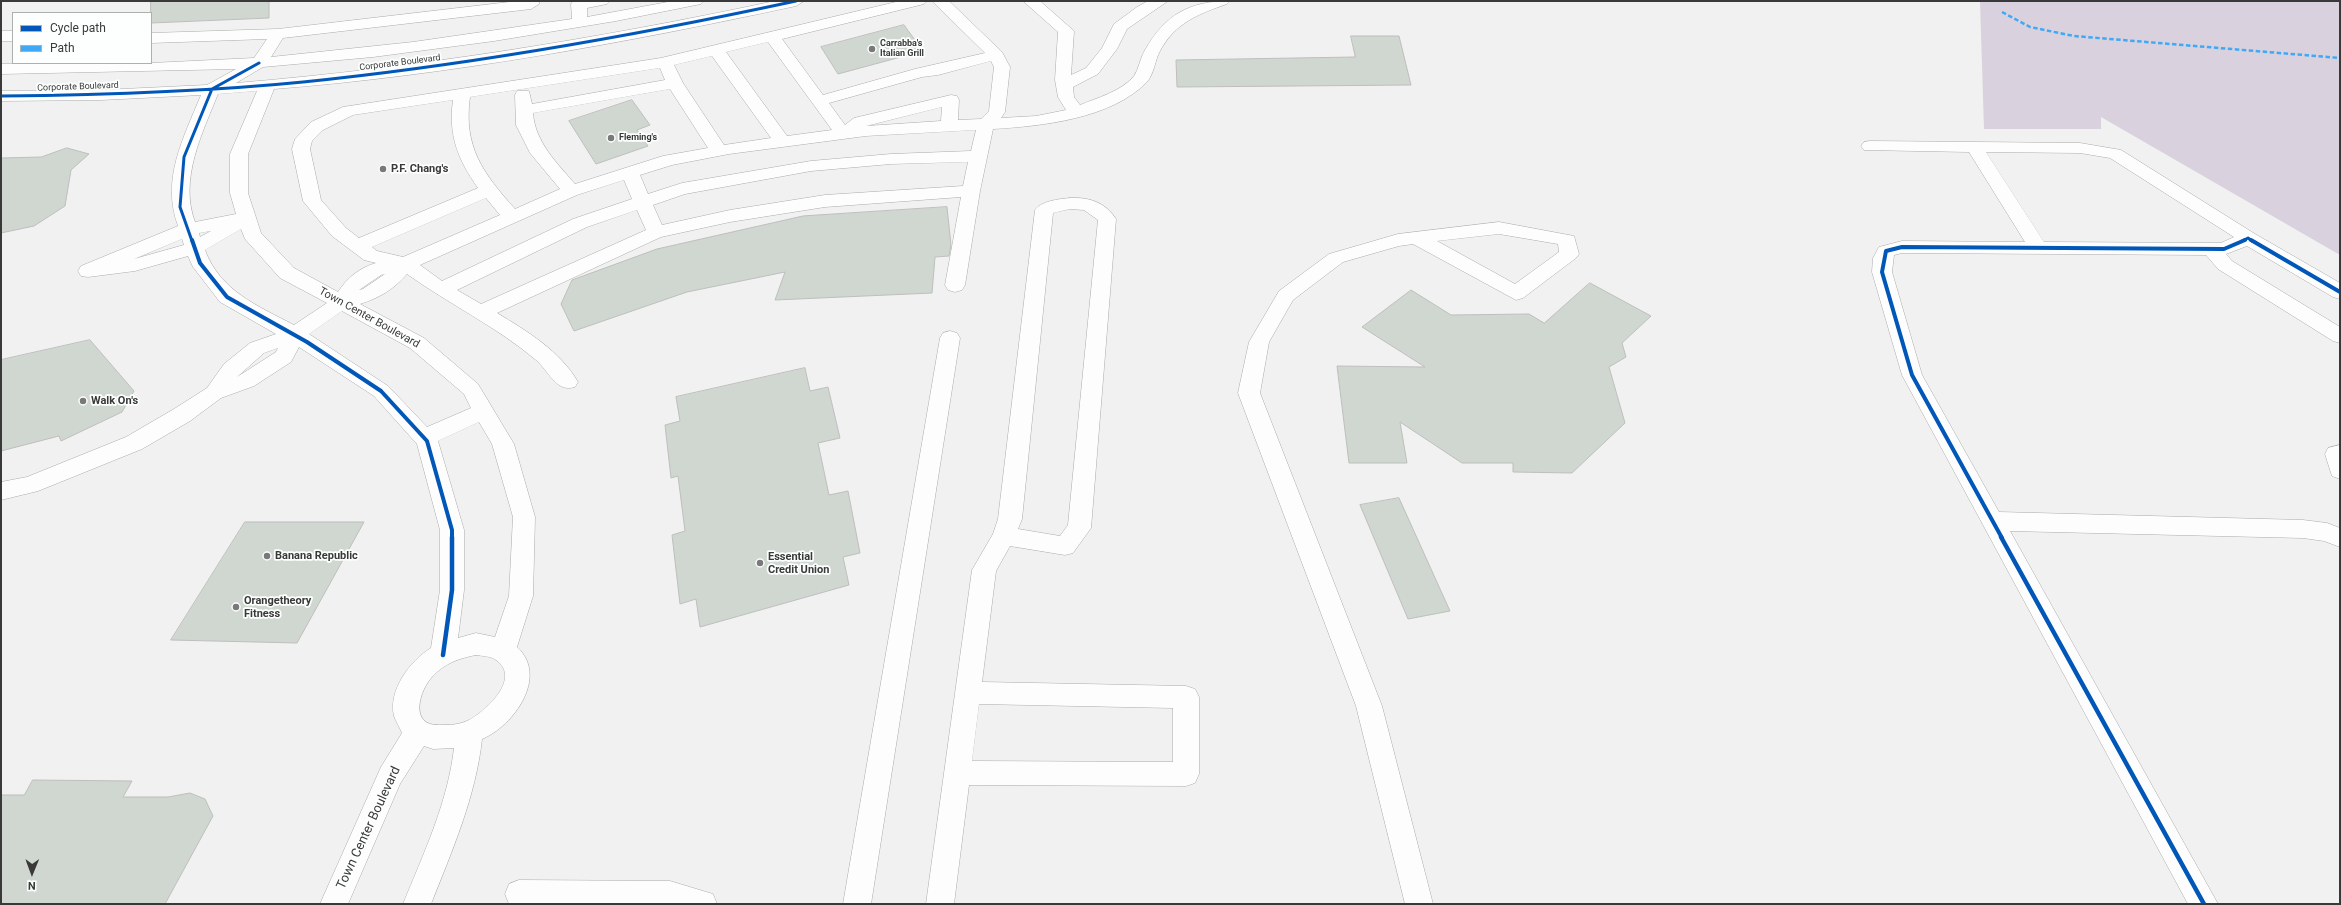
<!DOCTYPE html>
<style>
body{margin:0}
#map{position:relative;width:2341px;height:905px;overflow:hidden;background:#f0f1f0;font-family:Roboto,sans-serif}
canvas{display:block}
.frame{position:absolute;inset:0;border:2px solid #383938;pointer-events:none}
.legend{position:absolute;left:12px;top:12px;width:140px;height:52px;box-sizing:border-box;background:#fcfffd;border:1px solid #aeb0ae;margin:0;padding:5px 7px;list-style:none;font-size:12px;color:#383938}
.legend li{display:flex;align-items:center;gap:8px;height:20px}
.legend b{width:20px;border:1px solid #aeb0ae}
.north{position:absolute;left:12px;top:853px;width:40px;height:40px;-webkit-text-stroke:3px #fcfffd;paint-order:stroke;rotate:181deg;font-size:11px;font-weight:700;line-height:16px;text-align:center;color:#383938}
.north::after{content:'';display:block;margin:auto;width:14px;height:18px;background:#383938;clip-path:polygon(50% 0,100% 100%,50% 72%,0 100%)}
</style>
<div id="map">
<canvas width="2341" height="905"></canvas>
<div class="frame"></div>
<ul class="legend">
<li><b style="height:5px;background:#0057b8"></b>Cycle path</li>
<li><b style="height:5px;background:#3fa9f5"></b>Path</li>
</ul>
<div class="north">N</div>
</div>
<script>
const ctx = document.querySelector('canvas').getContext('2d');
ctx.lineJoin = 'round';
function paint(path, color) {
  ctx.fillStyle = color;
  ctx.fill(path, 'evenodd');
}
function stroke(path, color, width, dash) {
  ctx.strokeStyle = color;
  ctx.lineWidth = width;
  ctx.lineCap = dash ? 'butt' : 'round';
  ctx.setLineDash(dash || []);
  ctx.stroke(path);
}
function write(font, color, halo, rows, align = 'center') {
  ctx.font = font + ' Roboto,sans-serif';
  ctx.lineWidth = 3.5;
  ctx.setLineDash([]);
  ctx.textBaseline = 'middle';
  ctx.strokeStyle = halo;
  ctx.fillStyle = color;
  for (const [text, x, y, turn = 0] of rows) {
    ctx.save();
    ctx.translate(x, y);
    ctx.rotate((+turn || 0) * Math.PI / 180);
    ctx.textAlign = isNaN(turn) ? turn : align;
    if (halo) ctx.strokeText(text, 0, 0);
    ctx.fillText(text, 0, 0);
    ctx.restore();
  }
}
paint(new Path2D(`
 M1980 1H2340V255L2101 117V129H1984Z`), '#d9d1de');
const building = new Path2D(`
 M151 1H269V18L151 23Z
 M904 25 923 51 838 74 821 47Z
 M1351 36H1399L1411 85 1177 87 1176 60 1355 57Z
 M632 100 650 125 637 130 648 146 596 164 569 121Z
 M67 148 89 154 71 170 65 206 34 226 1 233V158L41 157Z
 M947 207 951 245 949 256 935 257 932 293 775 300 785 272 687 292 574 331 561 304 572 280 657 249 803 216Z
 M1590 283 1651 316 1622 343 1626 357 1609 367 1625 423 1572 473 1513 472V463H1462L1400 422 1407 463H1349L1337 366 1425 367 1362 327 1411 290 1451 315 1529 314 1544 323Z
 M90 340 134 391 122 412 61 441 59 436 1 451V360Z
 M805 368 810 391 828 387 840 438 818 443 829 495 848 491 860 553 843 557 849 585 700 627 696 599 680 604 672 535 685 531 678 476 671 478 665 425 680 421 676 397Z
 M1399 498 1450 611 1408 619 1360 505Z
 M245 522H364L297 643 171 640Z
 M33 780 132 781 123 797H168L190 793 205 799 213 816 165 904H1V795H24Z`);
paint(building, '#cfd7d0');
stroke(building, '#bdbebd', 1);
const minor = new Path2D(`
 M518 1H539V4L531 9 283 38 271 57 413 42 572 19 571 4 573 1H610L607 4 587 8V17L673 1H704L701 4 616 21 494 41 373 57 263 67 236 83C417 68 596 39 775 1H804L796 6C624 43 450 75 274 89L248 154V193L261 233 294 268 338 292C347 278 359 268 376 263L364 260 332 236 303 201 292 149 295 139 311 122 343 107 661 58 900 1H927L924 4 782 39 823 95 915 69 985 53 932 1H949L1002 52 1010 67 1005 112 1001 118 1036 116 1066 110 1058 97 1055 80 1058 32 1023 1H1040L1074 31 1071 75 1086 68 1102 48 1114 24 1137 7 1148 1H1168L1127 29 1117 49 1098 74 1073 87 1074 97 1080 105C1097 98 1122 91 1134 76 1139 69 1140 58 1145 50 1165 15 1189 1 1230 1L1227 4C1198 14 1175 23 1160 51 1155 60 1154 74 1147 82 1111 119 1042 126 993 129L980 191 965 285 962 290 955 292 948 290 945 285 961 197 825 207 730 222 661 237 497 313C527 331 560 351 578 382L575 387C556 393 549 371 536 360 497 327 449 304 407 274 393 290 379 298 360 304L424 338 478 384 514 444 535 517 533 596 517 647C549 676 514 726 482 739 476 796 452 851 431 904H403C423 855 448 802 454 748L433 749 424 746 400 784 348 904H320L381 767 402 733C400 728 396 722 394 716 388 690 410 661 431 648L440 590V530L417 444 374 396 299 347 291 362 254 386 221 398 190 421 142 449 38 491 1 500V482L27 477 126 437 174 409 207 388 224 364 250 343 276 334 220 302 193 267 188 256 135 271 88 277 81 276 78 271 81 266 178 226C161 179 183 139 201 95L101 100 1 101V91L101 90 207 85 236 69 1 74V64L151 63 254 58 267 39 151 43V33L278 29ZM768 42 832 130 787 136 726 52ZM712 56 771 138 724 145 683 83 674 65ZM991 61 994 67 989 111 981 119 958 120 959 100 957 96 951 95 854 118 845 125 829 103 922 77 938 75ZM660 68 665 80 532 104 529 91H517L515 95 516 125 530 153 560 189 515 209C483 173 463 147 470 97ZM670 89 708 148 663 156 575 184C557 163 535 142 533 113ZM257 91 230 154V193L236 214 195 222C179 179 202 134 218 94ZM453 100C448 135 458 160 478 188L359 238 346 228 321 200 310 149 312 141 323 130 353 115ZM942 107 941 121 866 126ZM976 130 971 151 891 154 811 161 682 183 648 194 640 175 672 165 729 154 866 136ZM968 162 963 186 825 195 730 210 662 225 653 205 685 194 811 171 891 164ZM624 180 632 199 573 219 442 281 420 265 577 195ZM486 198 500 215 403 257 377 251 372 247ZM637 210 646 230 481 304 457 290 587 227ZM241 229 245 239 280 278 327 303 294 325C258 306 220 291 205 250ZM211 231 200 237 199 233ZM182 239 184 245 134 259ZM385 274 363 289 359 290 381 275ZM342 311 410 348 464 394 471 408 427 427 388 386 309 334ZM278 348 276 352 237 377 264 353ZM479 422 492 444 513 517 509 596 495 637 476 633 458 638 464 590V530L438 441ZM476 655C482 656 491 656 496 660 522 678 486 711 469 720 459 725 450 725 439 725 409 726 419 690 433 676 445 663 460 658 476 655Z
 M1 31H13V41H1Z
 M1870 141 2080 143 2121 150 2255 234 2340 283V299L2333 297 2247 246 2226 254 2232 261 2340 327V343L2333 341 2218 269 2206 255 1902 253 1894 255 1892 272 1922 375 1999 512 2303 520 2327 523 2340 528V547L2324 541 2303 538 2010 531 2218 904H2188L1902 375 1872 272 1873 258 1879 247 1902 241 2025 242 1969 152 1864 150 1861 146 1864 142ZM1986 152 2080 153 2110 158 2234 237 2221 243 2044 242Z
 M1070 198C1089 197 1105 202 1116 219L1091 528 1073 553 1065 555 1010 546 996 571 982 682 1186 686 1195 689 1199 697V774L1195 783 1186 786 969 785 954 904H926L972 570 993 534 998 519 1035 210C1041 201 1059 199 1070 198ZM1070 209 1084 210 1098 220 1068 525 1060 536 1018 529 1022 519 1053 213ZM979 704 1173 708V762L972 761Z
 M1499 222 1574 236 1579 254 1576 258 1523 298 1516 300 1413 244 1399 246 1343 262 1293 300 1269 342 1260 393 1382 706 1433 904H1405L1356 706 1238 393 1249 342 1279 291 1329 254 1398 234ZM1499 234 1558 244 1559 252 1515 284 1437 241Z
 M950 331 957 333 960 338 871 904H843L940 338 943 333Z
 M2340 445V479L2332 476 2325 454 2328 448Z
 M519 880 670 881 713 894 717 904H509L505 894 509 884Z`);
stroke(minor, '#aaabaa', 1);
paint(minor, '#fdfdfd');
stroke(new Path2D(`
 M2002 12 2030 27 2074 36 2340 58`), '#3fa9f5', 2.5, [4.5, 2.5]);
stroke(new Path2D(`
 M1 96C102 95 203 92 303 82 469 65 633 36 796 1
 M192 241 180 207 184 157 212 89 259 63
 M2242 241 2248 238 2252 241`), '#0057b8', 3);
stroke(new Path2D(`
 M192 240 200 263 227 297 307 342 381 391 427 441 452 530V538
 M2251 240 2340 292
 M2002 538 1912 375 1882 272 1886 251 1902 247 2224 249 2245 240`), '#0057b8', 4);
stroke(new Path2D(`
 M2001 537 2204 904
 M443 655 452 590V537`), '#0057b8', 4.5);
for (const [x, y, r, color] of [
 [872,49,4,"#787978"],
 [611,138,4,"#787978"],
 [383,169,4,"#787978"],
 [83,401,4,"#787978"],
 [267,556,4,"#787978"],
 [760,563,4,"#787978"],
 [236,607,4,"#787978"]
]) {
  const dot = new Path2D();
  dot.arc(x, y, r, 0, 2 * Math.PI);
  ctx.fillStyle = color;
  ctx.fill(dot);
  stroke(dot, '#fcfffd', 1.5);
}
write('bold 9px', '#383938', '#fcfffd', [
 ["Carrabba's",880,44],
 ["Italian Grill",880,54],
 ["Fleming's",619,138]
], 'left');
write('9px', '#383938', '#fcfffd', [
 ["Corporate Boulevard",400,63,-7],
 ["Corporate Boulevard",78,87,-2]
]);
write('bold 11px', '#383938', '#fcfffd', [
 ["P.F. Chang's",391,169],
 ["Walk On's",91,401],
 ["Banana Republic",275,556],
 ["Essential",768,557],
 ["Credit Union",768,570],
 ["Orangetheory",244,601],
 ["Fitness",244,614]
], 'left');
write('11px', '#383938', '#fcfffd', [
 ["Town Center Boulevard",369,318,29]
]);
write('13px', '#383938', '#fcfffd', [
 ["Town Center Boulevard",369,828,-65]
]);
</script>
